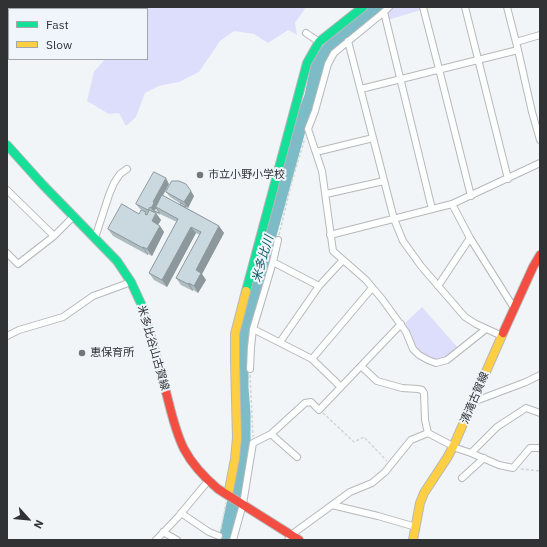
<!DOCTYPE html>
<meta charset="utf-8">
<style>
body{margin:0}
#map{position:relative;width:547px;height:547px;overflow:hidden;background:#f2f5f7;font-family:"IBM Plex Sans",sans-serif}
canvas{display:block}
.frame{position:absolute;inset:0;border:8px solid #303234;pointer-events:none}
.legend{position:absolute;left:8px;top:8px;width:140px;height:52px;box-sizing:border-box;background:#eff5fa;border:1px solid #a3a7ab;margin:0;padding:5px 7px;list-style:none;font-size:12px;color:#303234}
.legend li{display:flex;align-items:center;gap:8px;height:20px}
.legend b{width:20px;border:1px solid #a3a7ab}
.north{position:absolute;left:8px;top:499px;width:40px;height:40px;-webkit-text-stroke:3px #eff5fa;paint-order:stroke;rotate:117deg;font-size:11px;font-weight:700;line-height:16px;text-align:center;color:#303234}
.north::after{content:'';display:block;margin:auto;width:14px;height:18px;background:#303234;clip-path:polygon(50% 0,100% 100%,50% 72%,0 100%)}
</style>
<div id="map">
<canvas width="547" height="547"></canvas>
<div class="frame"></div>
<ul class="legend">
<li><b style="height:5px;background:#16e098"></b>Fast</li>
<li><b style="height:5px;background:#ffcf43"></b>Slow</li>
</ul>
<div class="north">N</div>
</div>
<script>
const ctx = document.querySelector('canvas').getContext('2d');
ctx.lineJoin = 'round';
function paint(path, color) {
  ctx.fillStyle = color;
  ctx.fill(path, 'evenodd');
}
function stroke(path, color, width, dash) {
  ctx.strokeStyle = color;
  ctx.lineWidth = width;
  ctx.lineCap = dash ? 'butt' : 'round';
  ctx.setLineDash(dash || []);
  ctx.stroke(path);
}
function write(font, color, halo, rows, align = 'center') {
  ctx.font = font + ' "IBM Plex Sans","Noto Sans JP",sans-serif';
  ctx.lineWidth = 4;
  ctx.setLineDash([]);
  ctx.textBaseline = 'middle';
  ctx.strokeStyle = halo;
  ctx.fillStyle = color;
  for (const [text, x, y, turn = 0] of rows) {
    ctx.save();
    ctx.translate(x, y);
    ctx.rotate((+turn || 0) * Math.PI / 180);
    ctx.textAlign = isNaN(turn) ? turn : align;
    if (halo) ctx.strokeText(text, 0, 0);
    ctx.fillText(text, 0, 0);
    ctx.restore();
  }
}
paint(new Path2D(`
 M7 7H306L295 23 297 35 288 30 268 43 254 34 234 31 220 41 199 72 179 82 159 86 145 93 136 117 126 126 119 113 109 114 87 101 94 72 105 59H147V9H9V43L7 45Z
 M392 7H420L421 10 388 20 387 14Z
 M422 307 458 348 444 359 435 360 422 354 414 346 405 323Z`), '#dddefb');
stroke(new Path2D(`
 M225 540 237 486 244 441V413L242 388V341L247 316 265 253 301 123 311 96 317 67 326 52 339 37 357 25 377 7`), '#7dbcc7', 13);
const street = new Path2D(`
 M389 7 384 12 334 53 328 64 315 111 308 129 322 171 333 251 366 280 382 299 406 332 413 349 419 355 428 360 436 363 447 360 486 329
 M423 7 439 69 471 196
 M465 7 508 179
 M507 7 518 50 532 112 540 140
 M384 12 432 209
 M306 33 319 42
 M348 41 394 219 403 241 421 266 465 317 476 324 502 336
 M516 42 540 35
 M361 89 518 50
 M316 152 373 138
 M7 190 54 236
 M326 194 384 181
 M452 204 470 238 514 308
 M330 235 452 204 540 163
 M95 238 109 195 114 183 120 174 127 169
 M7 253 18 264 54 236 74 216
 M273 262 319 286
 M438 286 470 238
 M253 329 312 359 341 387
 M7 336 19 330 63 317 93 296 131 282
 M280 342 319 286 343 260
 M312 359 372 288
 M361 366 377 381 402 388 418 389 422 390 424 393 425 420 428 433
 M250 369 251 347 253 329 273 262 278 240
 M473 402 526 382 540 375
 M271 434 297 457
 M471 453 497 427 526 408 540 413
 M462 478 484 458
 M332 505 378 516 416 527
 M181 513 209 532 219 536
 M163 532 177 540
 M156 540 178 517 208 481
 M233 540 243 504 253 443 271 434 305 403 311 402 319 410 401 324
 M288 540 291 535 350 492 372 483 385 472 411 440 428 433 449 444 453 447 471 453 499 465 513 468 530 448H540`);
const fast = new Path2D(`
 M7 145 43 185 117 261 131 282 143 308 166 392
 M246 291 307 63 319 42 363 7`);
const slow = new Path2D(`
 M228 495 235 459 237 438 235 360V334L246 291
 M413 540 420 503 424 493 447 458 453 447 503 333`);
const jam = new Path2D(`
 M503 333 533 267 540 255
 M166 392C171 411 175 431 184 449 192 464 205 478 218 489L299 540`);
stroke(street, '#b6b8ba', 8);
stroke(fast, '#b6b8ba', 10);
stroke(slow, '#b6b8ba', 10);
stroke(jam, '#b6b8ba', 10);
stroke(new Path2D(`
 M39 7 44 9
 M67 9 73 7
 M279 235 292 181 305 138
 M250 375 253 437
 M323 413 354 442 364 437 387 461
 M521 469 540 471
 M221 529 226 503`), '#d2d4d5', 1.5, [3, 2]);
stroke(street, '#fdfefe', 6);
stroke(fast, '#16e098', 8);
stroke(slow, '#ffcf43', 8);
stroke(jam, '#f24e42', 8);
paint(new Path2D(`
 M169 184 163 195 180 205 181 204 170 197 166 192 194 196 188 208 186 207 187 208 219 226 224 233 202 274 206 280 198 293 193 290V291L181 285 176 278 200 235 196 233 167 287 154 280 149 273 177 222 160 214V215L155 212 161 220 158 225 160 226 164 232 152 256 148 254V255L113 236 108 229 139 214 146 212 147 214V213L140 209 136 204Z`), '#aebbc1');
paint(new Path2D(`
 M166 178 169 184 157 206 156 207 157 209 154 211 155 212V213L151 208 153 202Z
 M191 191 194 196 188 208 184 202Z
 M156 213 161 220 156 228 152 221Z
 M160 226 164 232 152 256 147 249Z
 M219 226 224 233 202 274 206 280 198 293 194 286 196 270Z
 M191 227 196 233 167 287 162 280Z
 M143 247 148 254V255L143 248Z
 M189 283 193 290V291L188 284Z`), '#8d989d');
const building = new Path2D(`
 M154 172 166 178 153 202 154 203 151 208 150 207 148 210 136 204Z
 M172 181H179L186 184 191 191 184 202 166 192Z
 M162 195 219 226 196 270 201 273 194 286 189 283 188 284 176 278 201 232 191 227 162 280 149 273 178 219 156 207Z
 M181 203 186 206 185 207 180 205Z
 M122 204 139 214 141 210 146 212 145 214 147 215 149 210 156 213 152 221 160 226 147 249 143 247V248L108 229Z
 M156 208 157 209 159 212V213L154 211Z`);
paint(building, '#cad9e0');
stroke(building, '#8d989d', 1);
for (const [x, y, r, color] of [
 [200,175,4,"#747678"],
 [82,353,4,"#747678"]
]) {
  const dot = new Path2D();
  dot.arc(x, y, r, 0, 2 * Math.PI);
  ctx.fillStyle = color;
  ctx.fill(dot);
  stroke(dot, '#eff5fa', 1.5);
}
write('11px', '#303234', '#eff5fa', [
 ["市立小野小学校",208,175],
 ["恵保育所",90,353]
], 'left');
write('11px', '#303234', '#eff5fa', [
 ["米多比谷山古賀線",153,348,74],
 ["清滝古賀線",475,398,-67]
]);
write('italic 12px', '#095863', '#eff5fa', [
 ["米多比川",263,259,-74]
]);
</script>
